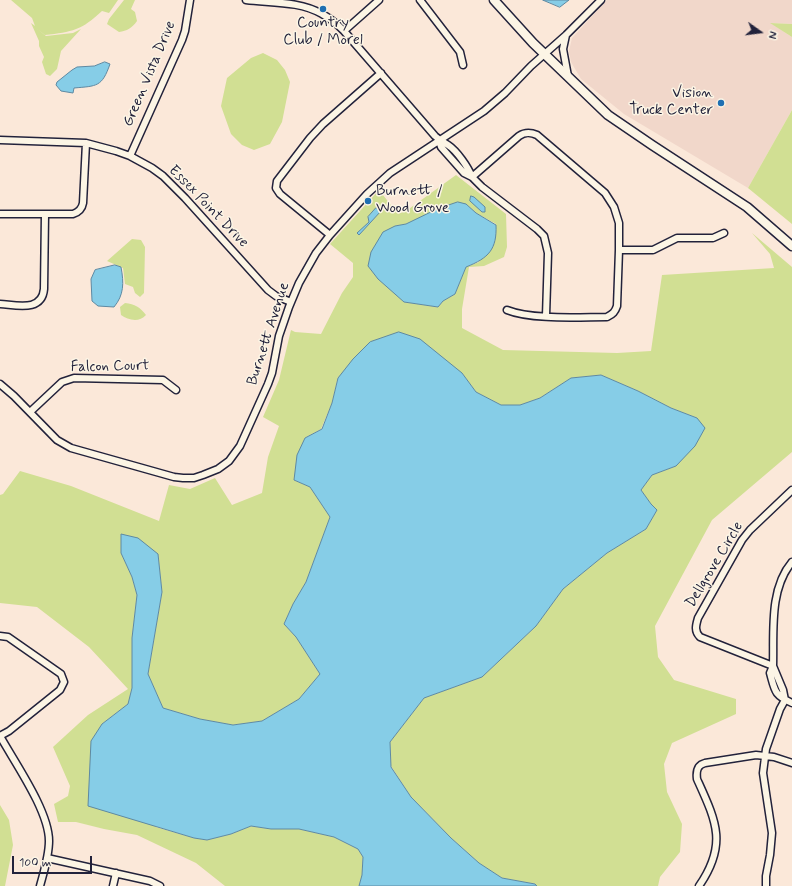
<!DOCTYPE html>
<style>
body{margin:0}
#map{position:relative;width:792px;height:886px;overflow:hidden;background:#fbe8d9;font-family:Mynerve,sans-serif}
canvas{display:block}
.north{position:absolute;left:740px;top:12px;width:40px;height:40px;-webkit-text-stroke:3px #fcf5e5;paint-order:stroke;rotate:104deg;font-size:11px;font-weight:700;line-height:16px;text-align:center;color:#22223b}
.north::after{content:'';display:block;margin:auto;width:14px;height:18px;background:#22223b;clip-path:polygon(50% 0,100% 100%,50% 72%,0 100%)}
.scale{position:absolute;left:12px;top:856px;width:80px;height:18px;box-sizing:border-box;border:2px solid #22223b;border-top:0;padding-left:5px;font-size:12px;line-height:14px;white-space:nowrap;color:#22223b;-webkit-text-stroke:3px #fcf5e5;paint-order:stroke}
</style>
<div id="map">
<canvas width="792" height="886"></canvas>
<div class="north">N</div>
<div class="scale">100 m</div>
</div>
<script>
const ctx = document.querySelector('canvas').getContext('2d');
ctx.lineJoin = 'round';
function paint(path, color) {
  ctx.fillStyle = color;
  ctx.fill(path, 'evenodd');
}
function stroke(path, color, width, dash) {
  ctx.strokeStyle = color;
  ctx.lineWidth = width;
  ctx.lineCap = dash ? 'butt' : 'round';
  ctx.setLineDash(dash || []);
  ctx.stroke(path);
}
function write(font, color, halo, rows, align = 'center') {
  ctx.font = font + ' Mynerve,sans-serif';
  ctx.lineWidth = 3;
  ctx.setLineDash([]);
  ctx.textBaseline = 'middle';
  ctx.strokeStyle = halo;
  ctx.fillStyle = color;
  for (const [text, x, y, turn = 0] of rows) {
    ctx.save();
    ctx.translate(x, y);
    ctx.rotate((+turn || 0) * Math.PI / 180);
    ctx.textAlign = isNaN(turn) ? turn : align;
    if (halo) ctx.strokeText(text, 0, 0);
    ctx.fillText(text, 0, 0);
    ctx.restore();
  }
}
paint(new Path2D(`
 M607 0H792V24L771 23 792 37V110L748 188 624 114 581 79 571 62 569 51 572 38Z`), '#f1d7ca');
paint(new Path2D(`
 M11 0H118L109 13 102 11C82 30 72 32 45 35L36 28 46 36 73 33 81 29 61 51 57 69 50 76 46 74 42 62 44 57 39 46V41L31 23 35 26 32 18Z
 M124 0H135L131 9 135 12 137 21C132 28 127 31 119 32L107 24 109 19Z
 M770 23 792 24V37Z
 M263 53 277 60 285 70 290 82 282 122 270 144 254 150 242 145 231 134 221 106 227 78 251 58Z
 M792 110V224L748 188Z
 M456 175 506 214 507 247 504 257 484 266 469 267 462 309V328L503 350 617 353 651 351 662 275 774 268 770 254 752 233 792 267V452L712 520 655 626 658 657 674 680 736 699V714L672 743 664 764 667 792 682 824 680 852 660 877 658 886H537L535 884 502 878 479 863 451 838 411 797 391 766 390 742 424 698 482 677 536 626 563 589 607 553 646 529 657 510 651 504 641 490 652 475 676 466 697 418 671 408 638 391 601 375 571 378 540 398 520 405H501L476 392 462 373 338 377 332 403 321 429 305 438 294 480 310 487 330 517 306 582 293 604 284 624 296 637 320 674 299 699 262 721 233 725 200 719 163 708 148 674 162 592 158 555 121 553 132 577 137 595 132 638V688L128 704 102 724 156 827 194 838 207 840 231 834 251 826 271 829H299L334 837 358 849 363 857 362 875 359 886H225L196 863 137 835 104 829 76 822H58L54 804 68 796 70 786 53 747 88 715 128 689 89 647 37 607 0 603V495L3 494 20 471 71 486 159 521 169 485 190 489 215 478 232 505 262 493 268 457 279 426 263 417 279 380 291 330 295 332 321 334 342 293 353 277V263L330 244 379 190 398 214 406 211ZM466 204 476 213 496 224 479 262 466 267 455 294 443 301 438 307 404 302 393 291 395 226 406 224 421 218Z
 M132 239 141 240 145 247 144 293 140 297 135 293 133 287 125 284 123 268 107 261Z
 M125 303C135 304 140 307 146 315 139 323 128 320 121 315L120 307Z
 M0 805 9 820 13 845 5 886H0Z`), '#d1df93');
const water = new Path2D(`
 M543 0H569L560 7Z
 M105 62 110 64C102 87 97 86 74 88L73 93 61 91 56 85 57 82 72 70 77 67 94 66Z
 M471 196 474 197 485 207V212H482L470 201Z
 M458 202 466 204 476 213 496 225C497 249 489 258 466 267L455 294 443 301 438 307 404 302 378 279 368 266 371 252 383 232 395 226 406 224 437 209Z
 M376 208H379L381 211 359 235 357 233 369 222 368 217Z
 M115 265 121 267C124 283 124 295 114 307L98 306 92 301 91 279 95 270Z
 M399 332 420 339 462 373 476 392 501 405H520L540 398 571 378 601 375 638 391 671 408 697 418 705 428 695 446 676 466 652 475 641 490 651 504 657 510 646 529 607 553 563 589 536 626 482 677 424 698 390 742 391 767 411 797 451 838 479 863 502 878 535 884 537 886H359L362 875 363 857 358 849 334 837 299 829H271L251 826 231 834 207 840 194 838 88 806 91 741 102 724 128 704 132 688V638L137 595 132 577 121 553V534L138 538 158 554 162 592 148 674 163 708 200 719 233 725 262 721 299 699 320 674 296 637 284 624 293 604 306 582 330 517 310 487 294 480 297 455 305 438 322 429 332 403 338 378 353 359 370 342Z`);
paint(water, '#86cde7');
stroke(water, '#5e89a2', 1);
const minor = new Path2D(`
 M246 0C271 3 300 1 322 14 330 18 337 24 344 31L435 136C439 140 444 142 448 145 457 151 468 167 472 177
 M420 0 460 52 463 65
 M344 31 379 0
 M566 35 563 49 568 76
 M0 140 86 143 116 151 130 156 152 168 163 176 185 198 268 290 276 296 291 302
 M439 140 441 147 464 173 472 177 482 187 537 229 544 236 548 253 546 316
 M130 156 182 40 185 31 190 0
 M472 177 519 136C525 132 530 132 537 135L605 193 614 207 619 223V250L617 306C615 312 613 314 607 317 579 317 532 320 507 310
 M0 214H73C79 212 82 209 83 203L86 143
 M330 235 280 194 276 188 277 181 310 138 323 124 381 73
 M619 250H653L677 238H713L724 233
 M0 304C17 305 42 312 44 289L45 214
 M0 384 14 396 57 440 71 448 174 477 183 478H194L203 475 218 469 229 461 240 446 268 384 272 373 279 336 289 307 299 283 316 253 330 235 367 194 390 173 484 111 505 93 531 66 566 35 601 0
 M30 412 62 382 74 378 163 380 176 390
 M792 562C769 589 774 632 773 666L770 673C775 691 774 695 792 703
 M0 636 8 637 61 674 64 682 60 690 9 731 0 736
 M773 666 700 637C694 631 696 625 698 618L742 540 750 530 792 490
 M773 666 783 690 785 700
 M0 736C15 763 49 811 49 841 49 856 44 871 40 886
 M47 858 150 881 160 886
 M113 886 116 873
 M699 886C728 844 716 821 697 779 696 771 697 765 705 763L756 755 774 757 792 763
 M766 886V876L770 855 772 833 763 773 766 749 780 709 785 700`);
const major = new Path2D(`
 M494 0 533 43 608 115 652 145 747 207 792 246`);
stroke(minor, '#22223b', 9);
stroke(major, '#22223b', 11);
stroke(minor, '#fcf5e5', 6);
stroke(major, '#fcf5e5', 8);
for (const [x, y, r, color] of [
 [323,9,4,"#1f6fb2"],
 [721,103,4,"#1f6fb2"],
 [368,201,4,"#1f6fb2"]
]) {
  const dot = new Path2D();
  dot.arc(x, y, r, 0, 2 * Math.PI);
  ctx.fillStyle = color;
  ctx.fill(dot);
  stroke(dot, '#fcf5e5', 1.5);
}
write('15px', '#22223b', '#fcf5e5', [
 ["Country",323,24],
 ["Club / Morel",323,41],
 ["Vision",713,94,"right"],
 ["Truck Center",713,111,"right"],
 ["Burnett /",376,192,"left"],
 ["Wood Grove",376,209,"left"]
]);
write('15px', '#22223b', '#fcf5e5', [
 ["Green Vista Drive",150,74,-67],
 ["Essex Point Drive",208,207,46],
 ["Burnett Avenue",269,334,-72],
 ["Falcon Court",110,367,-1],
 ["Dellgrove Circle",715,565,-59]
]);
</script>
